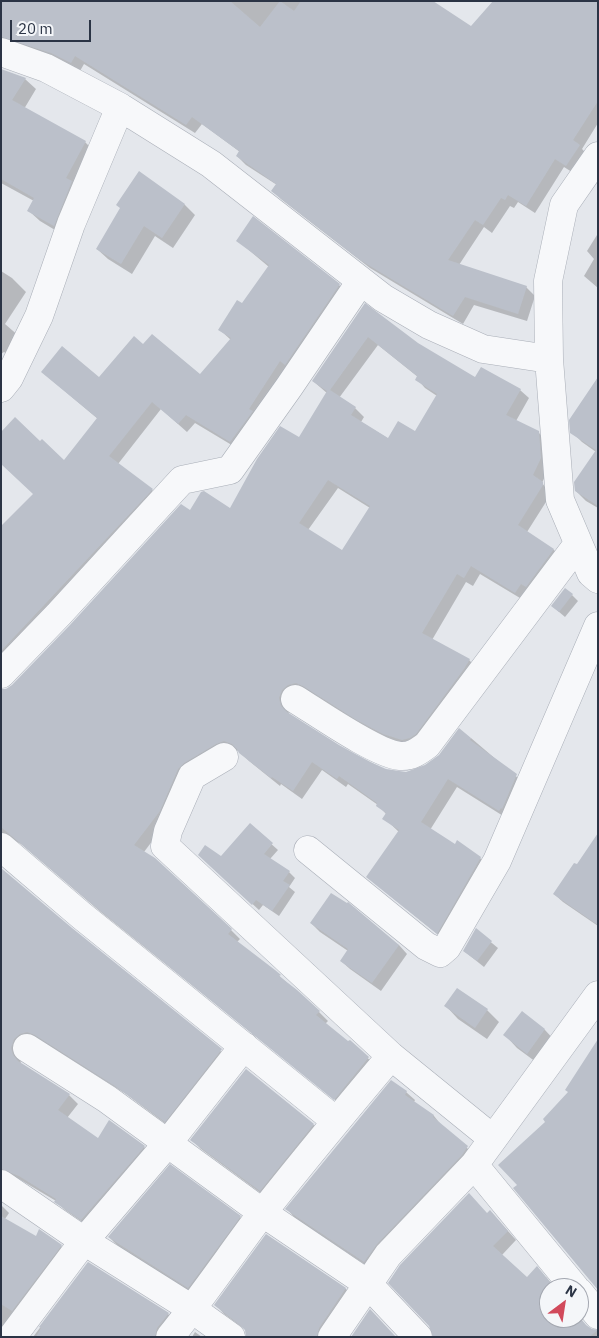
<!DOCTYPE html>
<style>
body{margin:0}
#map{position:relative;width:599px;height:1338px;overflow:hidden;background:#e4e7ec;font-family:"IBM Plex Sans",sans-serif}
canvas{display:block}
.frame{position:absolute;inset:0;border:2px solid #2b3445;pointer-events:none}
.north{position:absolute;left:539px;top:1278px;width:50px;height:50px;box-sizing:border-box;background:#f4f6f9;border:1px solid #a4a8b1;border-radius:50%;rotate:31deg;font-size:14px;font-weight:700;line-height:20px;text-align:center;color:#2b3445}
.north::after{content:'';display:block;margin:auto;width:18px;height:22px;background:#d1495b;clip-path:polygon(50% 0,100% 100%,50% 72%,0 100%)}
.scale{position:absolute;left:10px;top:20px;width:81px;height:22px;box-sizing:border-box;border:2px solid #2b3445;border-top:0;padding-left:6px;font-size:15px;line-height:18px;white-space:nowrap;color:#2b3445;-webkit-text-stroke:4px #f4f6f9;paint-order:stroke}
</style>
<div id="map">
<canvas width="599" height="1338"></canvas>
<div class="frame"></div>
<div class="north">N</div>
<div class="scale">20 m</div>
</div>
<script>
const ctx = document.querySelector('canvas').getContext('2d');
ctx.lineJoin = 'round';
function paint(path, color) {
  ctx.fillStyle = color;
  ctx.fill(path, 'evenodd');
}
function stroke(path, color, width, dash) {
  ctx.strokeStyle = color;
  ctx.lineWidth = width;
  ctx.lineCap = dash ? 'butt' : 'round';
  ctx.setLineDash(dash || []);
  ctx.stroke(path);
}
paint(new Path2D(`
 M1 1H428L471 28 598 1V123L582 149 588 155 575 174 564 167 535 213 518 202 514 208 510 206 492 233 484 227 459 265 526 287 535 296 527 321 474 305 463 324 370 268 281 199 273 191 277 185 246 165 237 156 240 152 202 124 195 133 84 64 80 71 1 40Z
 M1 70 25 79 36 89 24 109 85 142 96 153 65 236 40 221 29 211 34 201 1 183Z
 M139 173 185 205 195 215 173 248 155 236 132 274 108 259 97 249 121 209Z
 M597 235H598V288L584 276 594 259 587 251Z
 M238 241 339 285 348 294 240 450 195 423 187 432 161 409 118 464 152 490 160 498 1 669V527L35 494 40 443 64 462 98 419 42 372 99 379 143 346 200 376 231 340 220 330 242 305 269 267Z
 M1 271 12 278 26 292 5 324 28 344 19 363 4 352 1 354Z
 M365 305 417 344 476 379 520 390 529 398 516 421 538 432 547 441 549 467 542 483 551 494 527 532 554 550 562 559 525 601 480 574 473 586 466 582 432 640 469 660 478 669 424 742H393L365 727 313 694 306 692 288 707 289 715 338 746 386 770 406 773 426 766 471 738 525 784 508 819 457 787 430 830 455 846 480 858 489 867 446 941 367 877 399 832 384 818 386 814 378 805 348 784 346 787 322 770 302 799 281 784 280 786 249 761 239 751 234 750 168 820 144 852 154 859 231 930 240 939 237 942 274 971 319 1012 328 1021 325 1024 348 1043 350 1041 377 1067 344 1107 102 913 21 844 13 840 1 843V690H6L13 686 191 512 230 510 300 439 328 394 313 381ZM378 345 418 377 417 379 425 388 437 396 415 433 389 439 361 422 364 417 355 408 339 398ZM338 488 370 508 342 552 308 530Z
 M598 402V508L586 501 576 491 596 452 582 442 572 432Z
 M572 595 578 601 565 617 552 606Z
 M250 825 278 850 270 859 289 872 295 878 289 887 295 892 279 916 263 905 259 910 206 861 221 858Z
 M598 835V926L563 902 554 894 577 866Z
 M1 869 71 929 230 1059 174 1130 126 1094 45 1043 37 1041 20 1057 21 1064 69 1095 78 1104 67 1118 99 1140 144 1147 153 1156 91 1228 65 1210 56 1201 19 1179 11 1177 1 1180Z
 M311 923 399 945 407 954 381 991 350 969 341 961 348 951 320 932Z
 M476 930 498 948 484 967 464 951Z
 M446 1006 487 1010 499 1022 487 1039 458 1019Z
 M522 1013 545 1030 557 1043 540 1065 517 1048 505 1035Z
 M406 1092 415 1100 414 1102 434 1116 442 1126 476 1156 373 1270 295 1218 287 1209Z
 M314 1125 323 1134 270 1200 201 1149 192 1140Z
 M1 1205 9 1213 5 1219 36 1237 61 1246 70 1254 1 1337Z
 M490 1211 516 1240 502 1255 527 1279 546 1277 555 1288H549V1318H579V1317L589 1329 598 1331V1337H434L487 1214Z
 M240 1217 250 1228 199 1298 120 1248 109 1237Z
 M266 1236 346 1289 354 1298 328 1337H247L246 1330 224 1314 216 1305Z
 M88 1264 168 1314 177 1323 166 1337H33Z
 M195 1332 202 1337H192Z`), '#0003');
paint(new Path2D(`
 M1 1H230L260 27 280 1 294 11 301 1H433L471 26 493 1H598V101L573 140 580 145 566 166 555 159 526 206 508 195 505 200 501 198 483 225 475 220 448 260 527 286 518 314 465 297 453 316 360 260 271 191 276 184 236 156 239 151 192 117 186 125 75 56 71 63 51 53 1 37Z
 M1 69 26 78 12 100 86 141 66 178 72 181 54 226 27 211 34 198 1 179Z
 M139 171 185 204 162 238 144 226 121 264 96 249 120 208 116 205Z
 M253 216 340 284 285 365 280 361 249 409 253 411 230 442 186 415 178 424 152 402 109 456 153 489 1 651V526L33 494 1 464V432L15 417 40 441 42 439 64 460 97 418 41 372 62 346 99 377 134 336 143 344 152 334 200 374 231 338 218 330 237 300 242 303 269 265 236 241Z
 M365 303 418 343 475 377 481 367 521 389 506 415 539 431 541 458 533 475 543 482V485L518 525 554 549 526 587 521 584 515 593 471 566 464 578 457 574 422 633 470 659 464 669 416 734 410 738 402 740 383 734 355 719 303 686 296 683 288 685 282 690 279 698 281 706 287 712 339 745 370 762 386 769 406 772 425 765 439 755 459 728 471 738 470 740 517 774 502 809 501 808 499 811 448 779 421 822 455 844 457 840 481 857 437 934 366 877 399 830 382 819 386 813 376 806 377 803 339 776 337 779 312 762 293 791 272 777 271 778 239 753 237 749 232 744 224 741 216 744 184 763 178 769 160 811 134 845 155 858 232 929 228 934 275 970 281 975 279 976 297 990 320 1011 316 1015 348 1041 350 1040 369 1057 334 1100 92 904 1 827V689H6L12 685 70 625 181 504 190 510 201 492 204 491 230 508 257 459 280 426 299 437 327 391 312 381ZM368 337 417 376 415 380 437 394 415 431 398 421 388 438 351 415 356 407 330 390ZM328 480 370 506 342 550 299 523Z
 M598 377V506L575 491 574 482 596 450 570 433 569 420Z
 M565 588 573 594 559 612 551 606Z
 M250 823 273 843 264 854 290 871 283 881 290 885 272 911 256 900 252 905 198 855 205 845 221 856Z
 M598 833V925L553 894 574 863 577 864Z
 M1 868 72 928 222 1049 165 1122 115 1086 35 1035 27 1032 20 1034 14 1039 11 1048 13 1055 18 1061 70 1094 58 1110 98 1138 109 1120 145 1146 81 1220 54 1202 56 1199 19 1176 1 1169Z
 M331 893 347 903 348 902 399 945 372 983 340 961 348 949 310 923Z
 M476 928 492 941 477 961 463 951Z
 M457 988 488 1009 475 1028 444 1006Z
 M522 1011 545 1029 527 1054 503 1035Z
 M598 1039V1290L513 1188 517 1185 498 1165 545 1122 543 1119 568 1092 565 1090Z
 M246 1069 314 1124 260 1191 190 1140Z
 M391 1080 407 1091 405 1095 434 1115 433 1117 468 1146 462 1155 377 1244 364 1262 285 1209Z
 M170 1164 241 1216 188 1288 108 1237Z
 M469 1193 487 1213 490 1210 508 1231 493 1246 527 1277 537 1266 555 1288H549V1318H579V1317L586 1325 592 1329 598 1330 589 1337H433L429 1326 388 1283 400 1265Z
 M1 1216 36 1236 39 1229 62 1245 12 1311 1 1304Z
 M266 1234 346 1288 319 1328 317 1337H246L245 1330 240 1325 214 1305Z
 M88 1262 169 1313 157 1328 155 1337H36L41 1328 39 1327Z
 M370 1309 396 1337H351Z`), '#bbc0ca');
const minor = new Path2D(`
 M1 52 46 68 120 107 211 164 383 298 429 325 483 349 549 359
 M598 156 564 205 548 281 549 359 560 500 591 573 598 579
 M1 388 9 378 39 316 71 224 120 107
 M1 674 59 614 182 480 230 470 289 387 361 281
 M295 699C318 713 376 754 400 756 411 757 419 751 427 745L578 544
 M224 757 192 776 168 831 165 846 391 1056 492 1138
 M1 847 82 916 336 1121
 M308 850 426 946 440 953 447 947 497 861 598 626
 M27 1048 107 1099 263 1213 368 1284 418 1337
 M474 1165 575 1288
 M1 1184 84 1241 192 1309 231 1337
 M579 1292 598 1315
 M12 1337 84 1241 167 1144 244 1046
 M170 1337C203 1296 232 1253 263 1212 305 1159 348 1107 391 1056
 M332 1337 388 1255 474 1165 598 995`);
stroke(minor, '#a9aeb7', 29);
stroke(minor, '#f7f8fa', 28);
</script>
